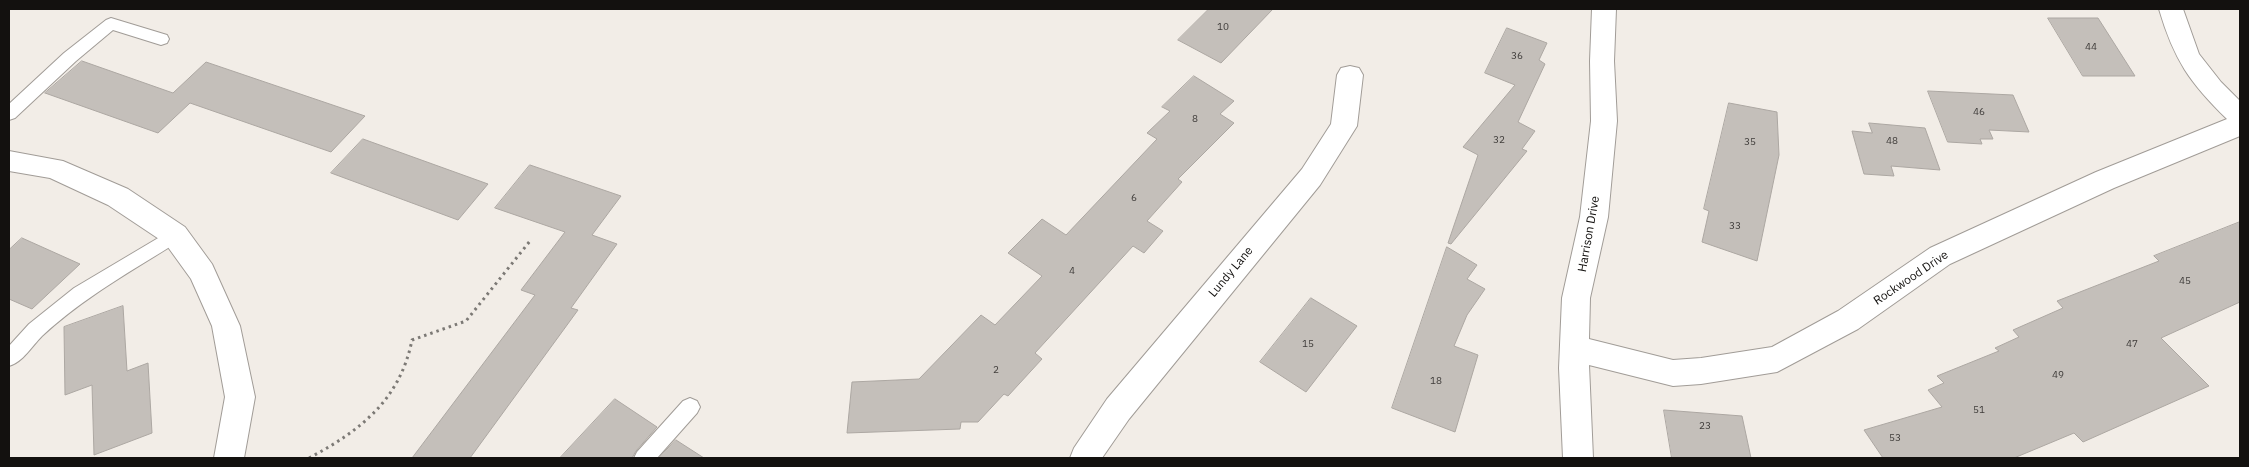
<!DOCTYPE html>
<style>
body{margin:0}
#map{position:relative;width:2249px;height:467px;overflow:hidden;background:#f2ede7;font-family:"IBM Plex Sans",sans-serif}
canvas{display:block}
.frame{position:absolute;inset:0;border:10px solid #13110f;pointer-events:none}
</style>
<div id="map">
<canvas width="2249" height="467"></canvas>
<div class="frame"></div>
</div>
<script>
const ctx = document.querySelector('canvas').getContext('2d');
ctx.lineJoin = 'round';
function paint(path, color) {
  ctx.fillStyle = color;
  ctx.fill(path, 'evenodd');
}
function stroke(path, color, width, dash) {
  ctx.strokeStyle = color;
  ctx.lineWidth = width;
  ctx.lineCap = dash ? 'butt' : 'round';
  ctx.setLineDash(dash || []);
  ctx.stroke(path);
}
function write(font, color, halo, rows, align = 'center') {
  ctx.font = font + ' "IBM Plex Sans",sans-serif';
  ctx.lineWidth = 4;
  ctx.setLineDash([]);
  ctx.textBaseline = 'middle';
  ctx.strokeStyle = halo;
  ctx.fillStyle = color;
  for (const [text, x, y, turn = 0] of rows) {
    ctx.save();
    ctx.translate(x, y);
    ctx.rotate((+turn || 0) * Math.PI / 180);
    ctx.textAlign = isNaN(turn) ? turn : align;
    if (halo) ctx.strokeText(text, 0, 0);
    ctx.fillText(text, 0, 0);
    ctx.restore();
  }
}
const building = new Path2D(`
 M1209 9H1273L1221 63 1178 40Z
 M2048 18H2098L2135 76H2083Z
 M1507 28 1547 43 1539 60 1545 64 1518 122 1535 131 1522 149 1527 151 1451 244 1448 243 1478 155 1463 147 1515 85 1485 73Z
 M82 61 173 93 206 62 365 116 331 152 190 103 158 133 45 93Z
 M1194 76 1234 101 1220 114 1234 123 1178 179 1182 182 1147 221 1163 231 1144 253 1133 246 1035 353 1042 359 1008 396 1004 394 978 422H961L960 429 847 433 852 382 919 379 981 315 995 325 1042 276 1008 253 1042 219 1066 235 1157 139 1147 133 1170 111 1162 107Z
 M1928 91 2013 95 2029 132 1989 130 1993 139H1980L1982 144 1948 142Z
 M1729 103 1777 112 1779 155 1757 261 1702 242 1709 211 1704 209Z
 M1869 123 1925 128 1940 170 1891 166 1894 176 1864 174 1852 131 1872 133Z
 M363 139 488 184 458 220 331 173Z
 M530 165 621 196 592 235 617 244 571 308 578 310 470 458H412L535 295 521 290 565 232 495 208Z
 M2240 222V302L2161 338 2209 386 2083 442 2074 433 2014 458H1883L1864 430 1942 407 1928 390 1944 383 1937 376 1999 351 1995 348 2019 337 2013 330 2063 308 2057 301 2159 261 2154 256Z
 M22 238 80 264 32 309 9 299V250Z
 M1447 247 1477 265 1467 279 1485 289 1467 315 1454 346 1478 355 1455 432 1392 408Z
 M1311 298 1357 326 1306 392 1260 362Z
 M123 306 127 371 148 363 152 433 94 455 92 385 65 395 64 327Z
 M615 399 657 427 636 451 632 458H560Z
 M1664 410 1742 416 1751 458H1672Z
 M676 440 704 458H659Z`);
paint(building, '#c4bfba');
stroke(building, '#aca7a2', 1);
const service = new Path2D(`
 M111 18 167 35 169 39 167 43 161 45 113 30 76 61 15 118 9 120V104L64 53 106 20Z
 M175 228 181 230 184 235 181 240C133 270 84 297 42 336 32 346 23 362 9 366V346L29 324 74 288Z
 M690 398 697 401 700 407 697 413 657 458H634L637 452 683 401Z`);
const minor = new Path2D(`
 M1592 9H1616L1614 61 1617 121 1608 217 1590 298 1589 339 1673 360 1701 358 1772 347 1838 311 1930 248 2096 172 2227 119C2190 83 2174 60 2159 9H2183L2199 54 2221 82 2240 101V136L2114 188 1950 264 1858 329 1777 372 1701 384 1673 386 1589 365 1593 458H1563L1559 368 1562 298 1580 217 1591 121 1590 61Z
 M1350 66 1359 68 1363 75 1357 126 1320 185 1129 419 1102 458H1070L1074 448 1107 399 1302 169 1331 124 1337 75 1341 68Z
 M9 151 63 161 128 189 185 227 212 264 240 326 255 397 244 458H214L225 397 212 326 191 279 165 243 108 205 50 178 9 171Z`);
stroke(service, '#a19c97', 2);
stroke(minor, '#a19c97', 2);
stroke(new Path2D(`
 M309 458C360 431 400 400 412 340L466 321 530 241`), '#7c7975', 3, [2.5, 4]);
paint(service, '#fff');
paint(minor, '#fff');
write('10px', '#3f3c3a', null, [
 ["10",1223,27],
 ["44",2091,47],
 ["36",1517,56],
 ["46",1979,112],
 ["8",1195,119],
 ["32",1499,140],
 ["48",1892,141],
 ["35",1750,142],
 ["6",1134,198],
 ["33",1735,226],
 ["4",1072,271],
 ["45",2185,281],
 ["15",1308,344],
 ["47",2132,344],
 ["2",996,370],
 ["49",2058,375],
 ["18",1436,381],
 ["51",1979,410],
 ["23",1705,426],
 ["53",1895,438]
]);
write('12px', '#13110f', '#fff', [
 ["Harrison Drive",1589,234,-80],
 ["Lundy Lane",1231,272,-50],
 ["Rockwood Drive",1911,278,-34]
]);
</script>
